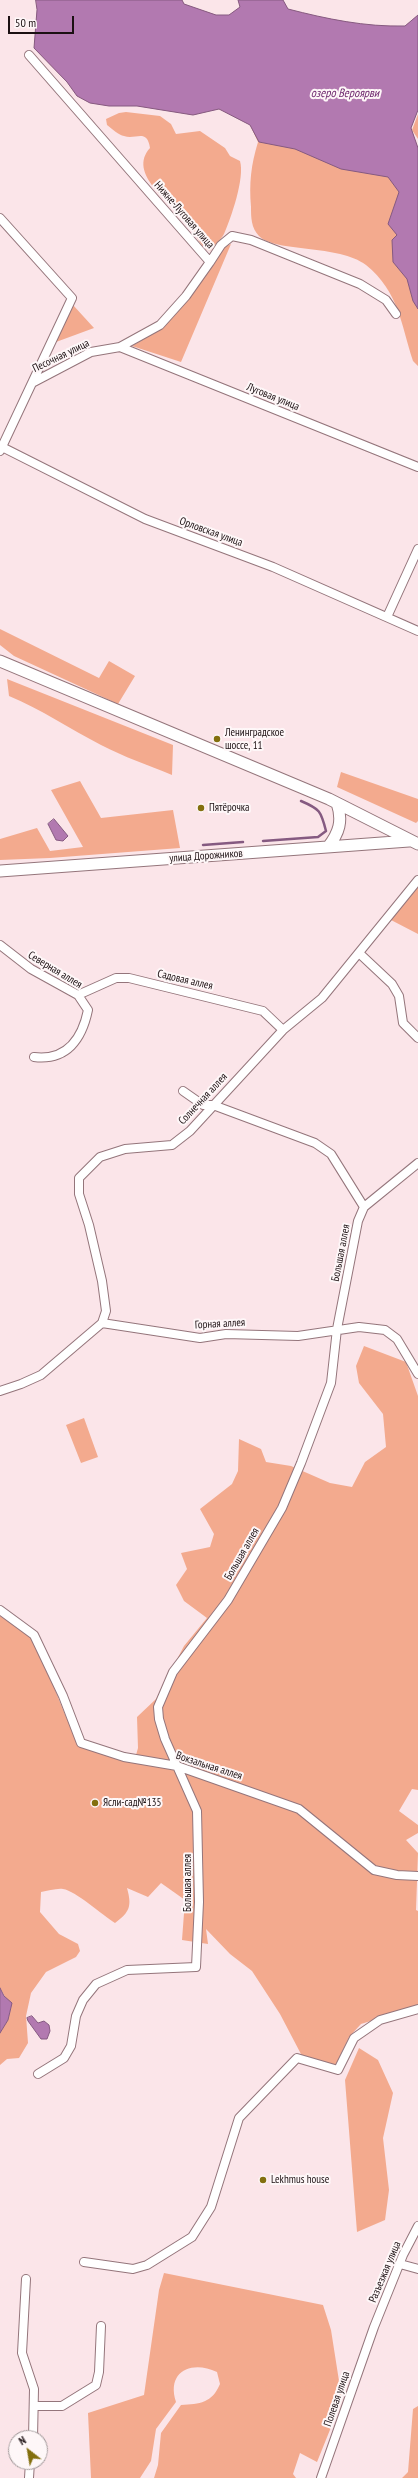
<!DOCTYPE html>
<meta charset="utf-8">
<style>
body{margin:0}
#map{position:relative;width:418px;height:2478px;overflow:hidden;background:#fbe5e9;font-family:"PT Sans Narrow",sans-serif}
canvas{display:block}
.north{position:absolute;left:8px;top:2430px;width:40px;height:40px;box-sizing:border-box;background:#fef7f8;border:1px solid #a39b9c;border-radius:50%;rotate:329deg;font-size:11px;font-weight:700;line-height:16px;text-align:center;color:#1b1012}
.north::after{content:'';display:block;margin:auto;width:14px;height:18px;background:#836f0e;clip-path:polygon(50% 0,100% 100%,50% 72%,0 100%)}
.scale{position:absolute;left:8px;top:16px;width:66px;height:18px;box-sizing:border-box;border:2px solid #1b1012;border-top:0;padding-left:5px;font-size:12px;line-height:14px;white-space:nowrap;color:#1b1012;-webkit-text-stroke:3px #fef7f8;paint-order:stroke}
</style>
<div id="map">
<canvas width="418" height="2478"></canvas>
<div class="north">N</div>
<div class="scale">50 m</div>
</div>
<script>
const ctx = document.querySelector('canvas').getContext('2d');
ctx.lineJoin = 'round';
function paint(path, color) {
  ctx.fillStyle = color;
  ctx.fill(path, 'evenodd');
}
function stroke(path, color, width, dash) {
  ctx.strokeStyle = color;
  ctx.lineWidth = width;
  ctx.lineCap = dash ? 'butt' : 'round';
  ctx.setLineDash(dash || []);
  ctx.stroke(path);
}
function write(font, color, halo, rows, align = 'center') {
  ctx.font = font + ' "PT Sans Narrow",sans-serif';
  ctx.lineWidth = 4;
  ctx.setLineDash([]);
  ctx.textBaseline = 'middle';
  ctx.strokeStyle = halo;
  ctx.fillStyle = color;
  for (const [text, x, y, turn = 0] of rows) {
    ctx.save();
    ctx.translate(x, y);
    ctx.rotate((+turn || 0) * Math.PI / 180);
    ctx.textAlign = isNaN(turn) ? turn : align;
    if (halo) ctx.strokeText(text, 0, 0);
    ctx.fillText(text, 0, 0);
    ctx.restore();
  }
}
paint(new Path2D(`
 M36 0H182L184 4 216 15H229L240 7 238 0H283L288 9C327 19 365 27 405 26L418 15V110L411 128 418 148V366L413 361C401 324 399 292 366 265 339 244 276 253 259 236 251 228 251 217 251 207 249 183 251 165 258 142L250 125 219 109 193 115 137 106H109L90 103 77 96 67 82 34 48 37 10Z
 M126 112 160 116 171 124 176 134 200 131 225 148 230 156 240 161C245 178 231 218 224 234 221 240 214 245 210 251 197 246 195 228 186 219 170 203 127 173 150 148 147 128 136 140 124 136 119 135 112 129 107 125L106 119 119 113Z
 M418 114V139L412 130Z
 M231 244 181 362 132 346 163 328 189 299 224 247Z
 M73 305 94 328 56 342Z
 M0 629 99 678 109 661 135 676 118 704 14 656 0 645Z
 M7 679 173 745 172 775C148 765 124 757 101 745 70 729 41 709 9 696Z
 M341 772 418 799V821L416 823 337 787Z
 M80 781 101 818 173 810 180 848 50 858 0 860V839L37 828 50 851 83 847 51 790Z
 M418 887V934L391 920Z
 M364 1346 406 1362 418 1396V1790L412 1789 399 1811 418 1825V1833L406 1840 418 1853 416 1910 418 1911V2006L361 2024 349 2037 335 2066 302 2056 280 2014 252 1971 230 1954 206 1929 208 1944 182 1940 185 1900 161 1883 148 1897 127 1888C132 1906 130 1912 115 1923 102 1915 76 1891 63 1889 57 1888 48 1891 41 1892L40 1912 59 1934 78 1944 80 1951 76 1957 46 1972 31 1993 26 2016 28 2043 19 2058 7 2059 0 2065V2033L8 2020 11 2007 0 1988V1616L34 1639 78 1746 134 1762 138 1748 137 1717 156 1699 184 1646 207 1618 184 1601 176 1585 187 1569 181 1553 210 1547 214 1534 200 1509 232 1484 238 1471 239 1439 261 1449 266 1462 291 1466 330 1483 352 1487 365 1462 386 1447 383 1414 359 1383 356 1366Z
 M84 1418 98 1457 81 1463 66 1425Z
 M359 2048 378 2060 393 2093 383 2138 389 2190 385 2220 357 2232 345 2080Z
 M164 2273 323 2305 331 2330 342 2400 317 2462 300 2453 293 2474 296 2478H154L158 2465 161 2433 181 2405C200 2404 212 2403 220 2384L217 2372C192 2360 166 2371 176 2402L156 2429 151 2461 140 2478H91L88 2413 144 2395 159 2290Z
 M418 2406V2478H402L408 2472 413 2409Z`), '#f3aa8e');
const water = new Path2D(`
 M36 0H182L184 4 216 15H229L240 7 238 0H283L288 9C327 19 365 27 405 26L418 15V110L411 128 418 148V309L413 301 407 279 393 262 392 240 397 235 388 224 399 192 388 177 341 169 295 149 259 142 250 125 219 109 193 115 137 106H109L90 103 77 96 67 82 34 48 37 10Z
 M54 819 68 836 63 841 56 840 48 824Z
 M0 1988 4 1996 12 2003 8 2020 0 2033Z
 M32 2016 38 2023 44 2021 49 2025 50 2031 47 2039H41L28 2021 27 2018Z`);
paint(water, '#b279b0');
stroke(water, '#855a81', 1);
stroke(new Path2D(`
 M263 841 318 837 326 831C321 811 320 809 301 801
 M203 845 243 842`), '#855a81', 2.5);
const street = new Path2D(`
 M29 55 210 262 221 245 232 236 251 240 360 284 386 300 396 314
 M0 218 72 298 32 383
 M120 347 418 467
 M0 446 145 519 273 567 418 631
 M0 451 32 383 91 352 120 347 160 325 186 296 210 262
 M387 617 418 549
 M0 945 31 969 78 995 88 1010C82 1039 67 1061 34 1057
 M359 953 392 984 399 996 403 1023 418 1038
 M78 995 116 978H129L263 1011 283 1030
 M183 1091 203 1105H213L315 1143 331 1154 364 1207
 M102 1323 106 1311 102 1281 89 1225 79 1194V1178L100 1157 125 1149 172 1145 190 1131 283 1030 322 998 418 880
 M0 1391 21 1384 41 1375 102 1323 200 1338 226 1334 298 1336 359 1327 385 1330 397 1339 418 1374
 M0 1610 34 1635 63 1696 81 1743 124 1757 177 1766 299 1809 374 1870 397 1875 418 1876
 M38 2074 64 2058 71 2046 76 2016 83 2000 96 1984 127 1970 196 1967 199 1902 197 1811 165 1739 159 1719 158 1707 173 1672 228 1600 282 1508 301 1463 331 1383 337 1329 358 1221 364 1207 418 1163
 M84 2262 133 2269 147 2265 192 2237 211 2207 239 2118 297 2058 338 2070 354 2038 380 2020 418 2009
 M400 2264 418 2269
 M26 2279 22 2353 34 2389 33 2438
 M34 2406H62L96 2385 99 2372 101 2326
 M29 2478 30 2462
 M321 2478 374 2327 403 2255 418 2226`);
const secondary = new Path2D(`
 M0 661 329 799 418 844
 M328 847C339 833 343 821 337 803
 M0 871 409 841`);
stroke(street, '#94757b', 10);
stroke(secondary, '#94757b', 13);
stroke(street, '#fff', 8);
stroke(secondary, '#fff', 11);
for (const [x, y, r, color] of [
 [217,739,4,"#836f0e"],
 [201,808,4,"#836f0e"],
 [95,1803,4,"#836f0e"],
 [263,2180,4,"#836f0e"]
]) {
  const dot = new Path2D();
  dot.arc(x, y, r, 0, 2 * Math.PI);
  ctx.fillStyle = color;
  ctx.fill(dot);
  stroke(dot, '#fef7f8', 1.5);
}
write('11px', '#1b1012', '#fef7f8', [
 ["Нижне-Луговая улица",184,215,49],
 ["Песочная улица",61,356,-26],
 ["Луговая улица",273,397,22],
 ["Орловская улица",211,532,20],
 ["улица Дорожников",206,856,-4],
 ["Северная аллея",55,970,31],
 ["Садовая аллея",185,980,13],
 ["Солнечная аллея",203,1099,-47],
 ["Большая аллея",341,1253,-79],
 ["Горная аллея",220,1324,-3],
 ["Большая аллея",242,1554,-60],
 ["Вокзальная аллея",209,1766,18],
 ["Большая аллея",188,1883,-90],
 ["Разъезжая улица",385,2272,-67],
 ["Полевая улица",337,2399,-71]
]);
write('11px', '#1b1012', '#fef7f8', [
 ["Ленинградское",225,733],
 ["шоссе, 11",225,746],
 ["Пятёрочка",209,808],
 ["Ясли-сад№135",103,1803],
 ["Lekhmus house",271,2180]
], 'left');
write('italic 12px', '#6f296f', '#fef7f8', [
 ["озеро Вероярви",345,94]
]);
</script>
